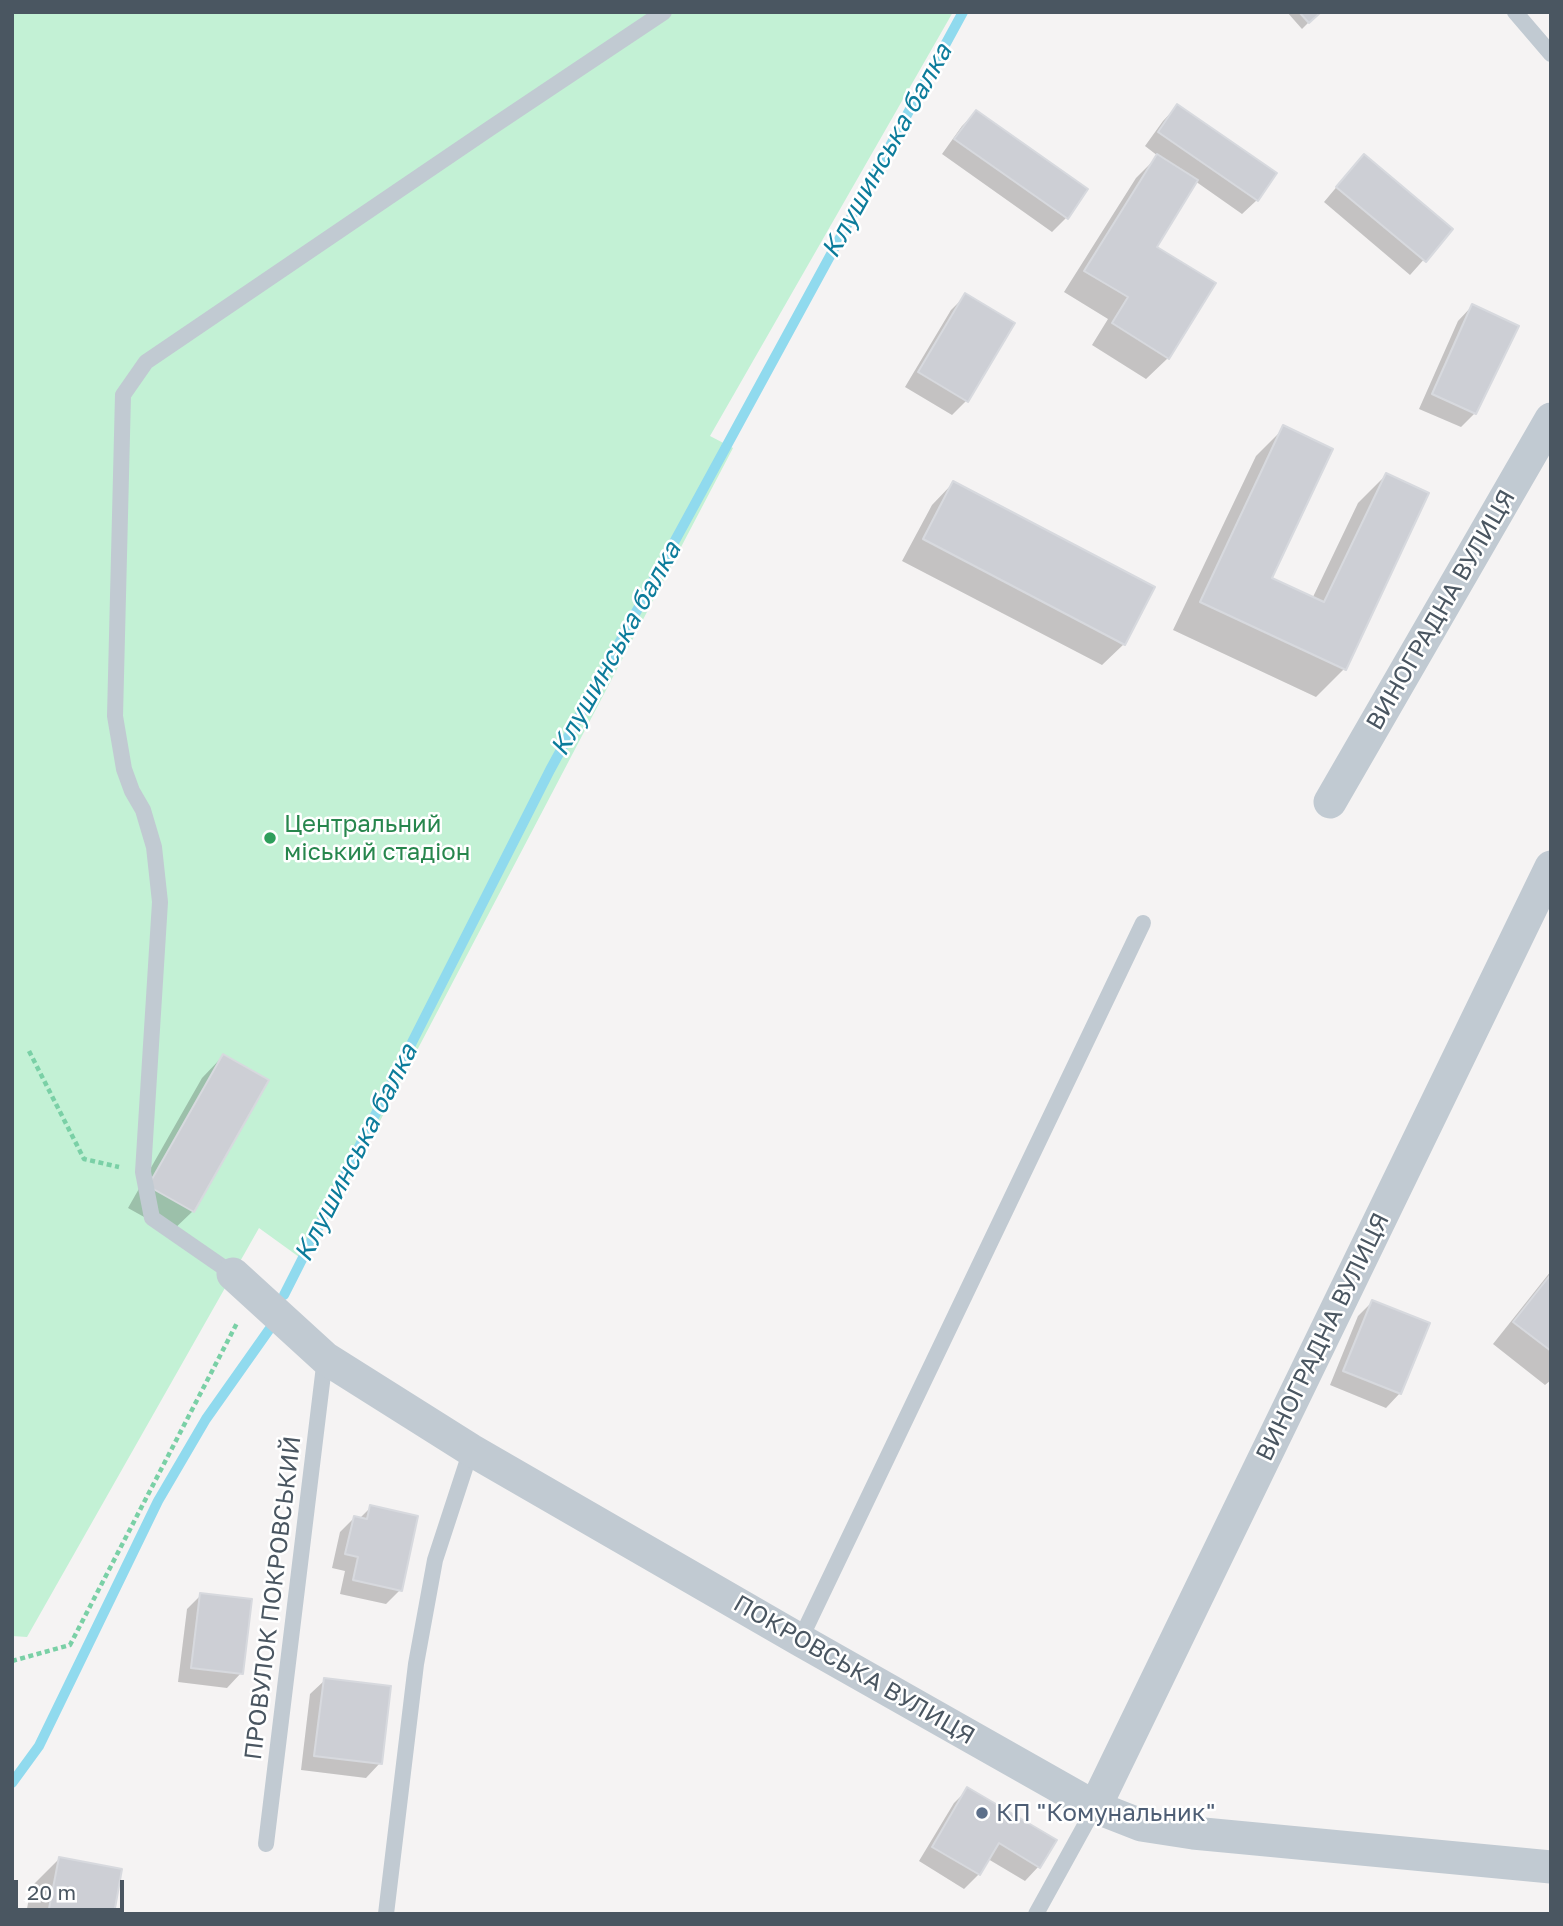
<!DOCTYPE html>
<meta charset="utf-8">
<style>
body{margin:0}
#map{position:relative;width:1563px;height:1926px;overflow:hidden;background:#f5f3f3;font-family:"Golos Text",sans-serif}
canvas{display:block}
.frame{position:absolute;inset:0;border:14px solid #4a5661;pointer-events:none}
.scale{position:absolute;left:14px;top:1880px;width:110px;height:32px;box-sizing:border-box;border:4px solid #4a5661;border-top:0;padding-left:9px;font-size:21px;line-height:24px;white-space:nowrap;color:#4a5661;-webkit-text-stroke:5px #fff;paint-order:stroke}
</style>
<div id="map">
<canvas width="1563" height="1926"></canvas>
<div class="frame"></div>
<div class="scale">20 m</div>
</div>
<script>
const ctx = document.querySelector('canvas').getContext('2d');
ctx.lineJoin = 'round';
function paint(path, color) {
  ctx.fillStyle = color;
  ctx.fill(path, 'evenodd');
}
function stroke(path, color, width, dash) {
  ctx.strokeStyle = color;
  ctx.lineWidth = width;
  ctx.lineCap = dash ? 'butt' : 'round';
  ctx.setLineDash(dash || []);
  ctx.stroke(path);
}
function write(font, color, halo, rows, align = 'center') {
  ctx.font = font + ' "Golos Text",sans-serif';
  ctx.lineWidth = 5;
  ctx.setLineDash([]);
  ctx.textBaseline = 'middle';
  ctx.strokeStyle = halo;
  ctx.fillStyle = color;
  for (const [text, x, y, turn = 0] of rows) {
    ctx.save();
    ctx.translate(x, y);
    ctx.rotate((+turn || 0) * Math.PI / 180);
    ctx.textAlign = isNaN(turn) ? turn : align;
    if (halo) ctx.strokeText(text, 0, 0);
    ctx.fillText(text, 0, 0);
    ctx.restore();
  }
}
paint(new Path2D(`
 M12 12H953L710 436 733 448 306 1262 259 1228 27 1637 12 1636Z`), '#c3f1d5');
paint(new Path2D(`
 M1287 12H1319L1302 29Z
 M1177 106 1257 200 1242 214 1195 181 1154 247 1168 358 1146 379 1092 345 1108 319 1064 292 1136 178 1158 156 1145 146 1163 121Z
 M976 112 1086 190 1066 218 1052 232 942 154 962 126Z
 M1350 171 1451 229 1410 275 1324 202Z
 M966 295V401L952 415 905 387 951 310Z
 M1472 306 1475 413 1461 427 1419 409 1458 321Z
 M1284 428 1270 579 1312 599 1358 503 1386 475 1427 494 1344 669 1316 697 1173 630 1256 456Z
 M953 483 1124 644 1102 665 902 561 932 505Z
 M223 1056 193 1211 171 1232 128 1208 202 1078Z
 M1551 1271V1380L1545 1385 1493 1344Z
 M1372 1302 1400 1393 1386 1408 1330 1385 1358 1316Z
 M371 1507 400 1590 386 1604 340 1594 345 1571 332 1568 340 1532 354 1518 359 1519Z
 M201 1595 241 1673 227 1688 178 1682 187 1609Z
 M325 1680 380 1763 366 1778 301 1770 310 1694Z
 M968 1789 1039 1866 1025 1881 988 1859 979 1874 964 1889 919 1861 954 1803Z
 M59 1859 112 1914H26L31 1887Z`), '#0003');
stroke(new Path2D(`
 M284 1295 550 770 963 12
 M12 1783 39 1746 158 1501 206 1419 271 1327`), '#90daee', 10);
const building = new Path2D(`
 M1299 12H1321L1309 23Z
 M1177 104 1277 173 1258 201 1158 132Z
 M976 110 1088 189 1068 219 954 139Z
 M1157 154 1198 180 1157 247 1216 283 1169 359 1112 323 1128 297 1084 271Z
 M1364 154 1453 229 1426 262 1336 187Z
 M965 293 1015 323 968 402 918 372Z
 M1472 304 1519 326 1476 414 1432 394Z
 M1283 425 1333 449 1272 578 1324 602 1386 473 1429 493 1346 670 1200 602Z
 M953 481 1155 587 1125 645 923 539Z
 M223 1054 269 1080 194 1212 148 1186Z
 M1551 1274V1351L1513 1322Z
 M1372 1300 1430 1323 1401 1394 1343 1371Z
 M370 1505 418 1516 402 1591 353 1580 358 1557 345 1554 354 1516 367 1519Z
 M200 1593 252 1599 243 1674 191 1668Z
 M324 1678 391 1686 382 1764 314 1756Z
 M967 1787 1057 1840 1040 1868 999 1843 980 1875 932 1847Z
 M59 1857 122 1869 114 1914H48Z`);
paint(building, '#cdcfd5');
stroke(building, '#d7d9de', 2);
stroke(new Path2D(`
 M29 1051 84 1159 119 1167
 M12 1661 70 1645 237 1323`), '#7ad0a6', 4.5, [5, 3.5]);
stroke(new Path2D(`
 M1515 12 1551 54
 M233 1274 152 1218 143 1172 160 902 154 847 143 810 132 791 124 769 115 716 123 395 146 362 489 129 664 12
 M800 1640 1143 923
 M266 1844 325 1358
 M386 1914 416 1664 435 1560 471 1450
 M1036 1914 1095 1807`), '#c1cad2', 16);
stroke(new Path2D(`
 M1330 802 1551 419
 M233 1274 325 1358 471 1450 800 1640 1095 1807 1141 1825 1193 1833 1551 1867
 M1095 1807 1551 867`), '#c1cad2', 33);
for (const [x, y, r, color] of [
 [270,838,7,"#2e9e5b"],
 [982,1813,7,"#5c6f8a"]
]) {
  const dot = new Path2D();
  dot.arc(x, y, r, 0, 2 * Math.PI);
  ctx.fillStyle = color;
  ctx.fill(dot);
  stroke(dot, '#fff', 2.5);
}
write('24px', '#4a5661', '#fff', [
 ["ВИНОГРАДНА ВУЛИЦЯ",1441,610,-60],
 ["ВИНОГРАДНА ВУЛИЦЯ",1323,1337,-64],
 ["ПРОВУЛОК ПОКРОВСЬКИЙ",273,1598,-83],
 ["ПОКРОВСЬКА ВУЛИЦЯ",854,1670,30]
]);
write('24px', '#27864d', '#fff', [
 ["Центральний",284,824],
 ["міський стадіон",284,852]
], 'left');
write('24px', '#4e5e75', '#fff', [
 ["КП \"Комунальник\"",996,1813]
], 'left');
write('italic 26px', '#0c7c9b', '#fff', [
 ["Клушинська балка",887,151,-61],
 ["Клушинська балка",616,649,-61],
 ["Клушинська балка",356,1153,-63]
]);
</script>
